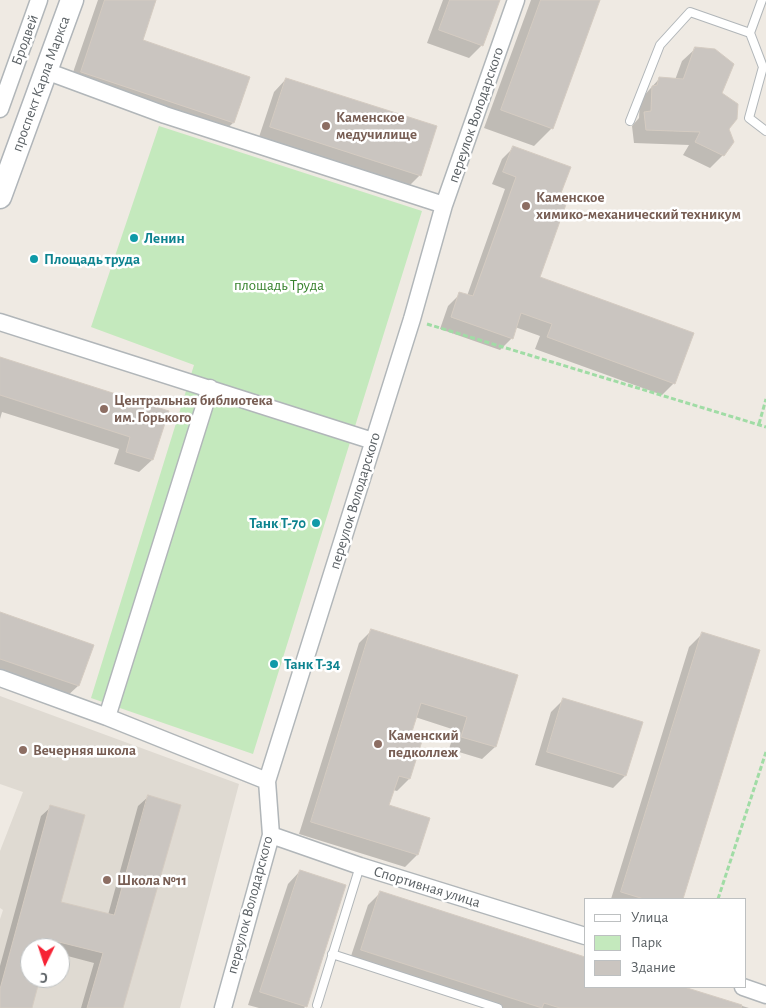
<!DOCTYPE html>
<meta charset="utf-8">
<style>
body{margin:0}
#map{position:relative;width:766px;height:1008px;overflow:hidden;background:#efeae3;font-family:"Alegreya Sans",sans-serif}
canvas{display:block}
.legend{position:absolute;left:584px;top:898px;width:162px;height:90px;box-sizing:border-box;background:#fff;border:1px solid #bdc0c1;margin:0;padding:6px 9px;list-style:none;font-size:15px;color:#5b6165}
.legend li{display:flex;align-items:center;gap:10px;height:25px}
.legend b{width:25px;border:1px solid #bdc0c1}
.north{position:absolute;left:20px;top:938px;width:50px;height:50px;box-sizing:border-box;background:#fff;border:1px solid #bdc0c1;border-radius:50%;rotate:184deg;font-size:14px;font-weight:700;line-height:20px;text-align:center;color:#5b6165}
.north::after{content:'';display:block;margin:auto;width:18px;height:22px;background:#f62234;clip-path:polygon(50% 0,100% 100%,50% 72%,0 100%)}
</style>
<div id="map">
<canvas width="766" height="1008"></canvas>
<ul class="legend">
<li><b style="height:6px;background:#fff"></b>Улица</li>
<li><b style="height:14px;background:#c4e9bd"></b>Парк</li>
<li><b style="height:14px;background:#cac5c0"></b>Здание</li>
</ul>
<div class="north">С</div>
</div>
<script>
const ctx = document.querySelector('canvas').getContext('2d');
ctx.lineJoin = 'round';
function paint(path, color) {
  ctx.fillStyle = color;
  ctx.fill(path, 'evenodd');
}
function stroke(path, color, width, dash) {
  ctx.strokeStyle = color;
  ctx.lineWidth = width;
  ctx.lineCap = dash ? 'butt' : 'round';
  ctx.setLineDash(dash || []);
  ctx.stroke(path);
}
function write(font, color, halo, rows, align = 'center') {
  ctx.font = font + ' "Alegreya Sans",sans-serif';
  ctx.lineWidth = 5;
  ctx.setLineDash([]);
  ctx.textBaseline = 'middle';
  ctx.strokeStyle = halo;
  ctx.fillStyle = color;
  for (const [text, x, y, turn = 0] of rows) {
    ctx.save();
    ctx.translate(x, y);
    ctx.rotate((+turn || 0) * Math.PI / 180);
    ctx.textAlign = isNaN(turn) ? turn : align;
    if (halo) ctx.strokeText(text, 0, 0);
    ctx.fillText(text, 0, 0);
    ctx.restore();
  }
}
paint(new Path2D(`
 M0 696 239 784 180 1008H0V919L3 910 0 908V851L23 792 0 784ZM30 948H60V978H30Z`), '#dfdad2');
paint(new Path2D(`
 M159 126 422 211 253 754 91 698 194 365 91 327Z`), '#c4e9bd');
paint(new Path2D(`
 M98 0H155L141 41 248 78 233 123 220 135 69 84Z
 M443 0H498L482 45 469 58 427 43Z
 M531 0H599L552 128 534 146 484 128Z
 M695 49 721 94 727 129 723 155 710 168 683 155 689 145 634 143 632 126 639 118 640 100 659 79 675 80 682 61Z
 M286 79 420 175 407 188 258 140 274 92Z
 M514 147 560 194 538 277 674 383 662 395 535 349 540 336 515 327 512 338 500 350 440 329 448 306 460 294 467 296 505 189 492 184 502 159Z
 M0 358 167 412 152 460 139 472 114 464 119 449 2 412 0 419Z
 M0 613 92 646 78 686 65 698 0 675Z
 M371 631 517 676 495 747 482 759 449 749 455 730 415 717 409 739V779L397 791 393 790 388 806 417 855 405 867 299 834 359 643Z
 M702 634 758 651 681 899H611L689 647Z
 M564 699 642 723 625 776 613 788 535 765 551 712Z
 M148 797 122 1008H81L94 963 60 954V948H30V978H39L31 1008H0V966L41 816 51 807 60 903 108 915 138 806Z
 M300 871 306 1006 304 1008H259L248 1005 288 884Z
 M380 893 585 987H680L749 1008H491L349 962 368 905Z`), '#0003');
const building = new Path2D(`
 M105 0H156L143 40 250 77 234 123 81 72Z
 M450 0H500L483 46 439 30Z
 M541 0H600L553 129 501 110Z
 M695 47 715 49 734 64 722 93 738 104 737 119 729 129 734 142 724 156 695 142 700 132 646 130 644 112 651 111 652 86 657 85 659 77 683 79Z
 M286 78 437 126 421 176 270 127Z
 M513 146 571 167 561 193 569 196 540 277 694 333 675 384 547 337 552 324 521 313 513 339 451 317 459 292 473 296 516 177 503 172Z
 M0 357 169 411 153 460 126 452 130 437 0 395Z
 M0 612 94 645 79 686 0 659Z
 M371 629 518 675 496 747 461 737 467 717 421 703 410 738 422 741 410 779 399 776 389 805 430 818 418 855 311 822Z
 M702 632 760 650 683 899H644L621 892Z
 M563 698 643 722 626 776 547 752Z
 M148 795 181 805 123 1008H87L103 953 51 940 48 948H30V978H40L32 1008H0V989L50 805 85 815 61 902 114 915Z
 M300 870 346 885 307 1007 260 992Z
 M380 891 585 957V987H684L742 1005 741 1008H560L544 1003 542 1008 361 950Z`);
paint(building, '#cac5c0');
stroke(building, '#d4cbc1', 1);
const lane = new Path2D(`
 M762 0 750 33 763 67 749 118 766 131
 M630 121 660 45 690 12 750 33
 M332 954 498 1008
 M317 1005 360 866`);
const street = new Path2D(`
 M46 71 165 115 444 205
 M0 109 39 0
 M0 322 373 441
 M0 678 107 717 267 781
 M107 717 210 388
 M271 835 360 866 585 936
 M743 987 766 995
 M223 1008 271 835 267 781 412 319 444 205 516 0`);
const secondary = new Path2D(`
 M0 197 72 0`);
stroke(lane, '#b1b6b9', 10);
stroke(street, '#b1b6b9', 19);
stroke(secondary, '#b0b5b9', 25);
stroke(new Path2D(`
 M427 324 766 427
 M759 424 766 399
 M718 899 766 752`), '#a0dca5', 3, [5, 2.5]);
stroke(lane, '#fff', 8);
stroke(street, '#fff', 16);
stroke(secondary, '#fff', 22);
for (const [x, y, r, color] of [
 [326,126,5,"#8d6e63"],
 [526,206,5,"#8d6e63"],
 [134,238,5,"#0f9aa8"],
 [34,259,5,"#0f9aa8"],
 [104,409,5,"#8d6e63"],
 [316,523,5,"#0f9aa8"],
 [274,664,5,"#0f9aa8"],
 [378,744,5,"#8d6e63"],
 [23,750,5,"#8d6e63"],
 [107,880,5,"#8d6e63"]
]) {
  const dot = new Path2D();
  dot.arc(x, y, r, 0, 2 * Math.PI);
  ctx.fillStyle = color;
  ctx.fill(dot);
  stroke(dot, '#fff', 2);
}
write('15px', '#5b6165', '#fff', [
 ["Бродвей",25,40,-70],
 ["проспект Карла Маркса",41,84,-70],
 ["переулок Володарского",476,115,-71],
 ["переулок Володарского",355,501,-73],
 ["Спортивная улица",427,887,17],
 ["переулок Володарского",250,905,-75]
]);
write('bold 15px', '#785e54', '#fff', [
 ["Каменское",336,117],
 ["медучилище",336,134],
 ["Каменское",536,197],
 ["химико-механический техникум",536,214],
 ["Центральная библиотека",114,400],
 ["им. Горького",114,417],
 ["Каменский",388,735],
 ["педколлеж",388,752],
 ["Вечерняя школа",33,750],
 ["Школа №11",117,880]
], 'left');
write('bold 15px', '#0d838f', '#fff', [
 ["Ленин",144,238],
 ["Площадь труда",44,259],
 ["Танк Т-70",306,523,"right"],
 ["Танк Т-34",284,664]
], 'left');
write('15px', '#37822d', '#fff', [
 ["площадь Труда",279,285]
]);
</script>
